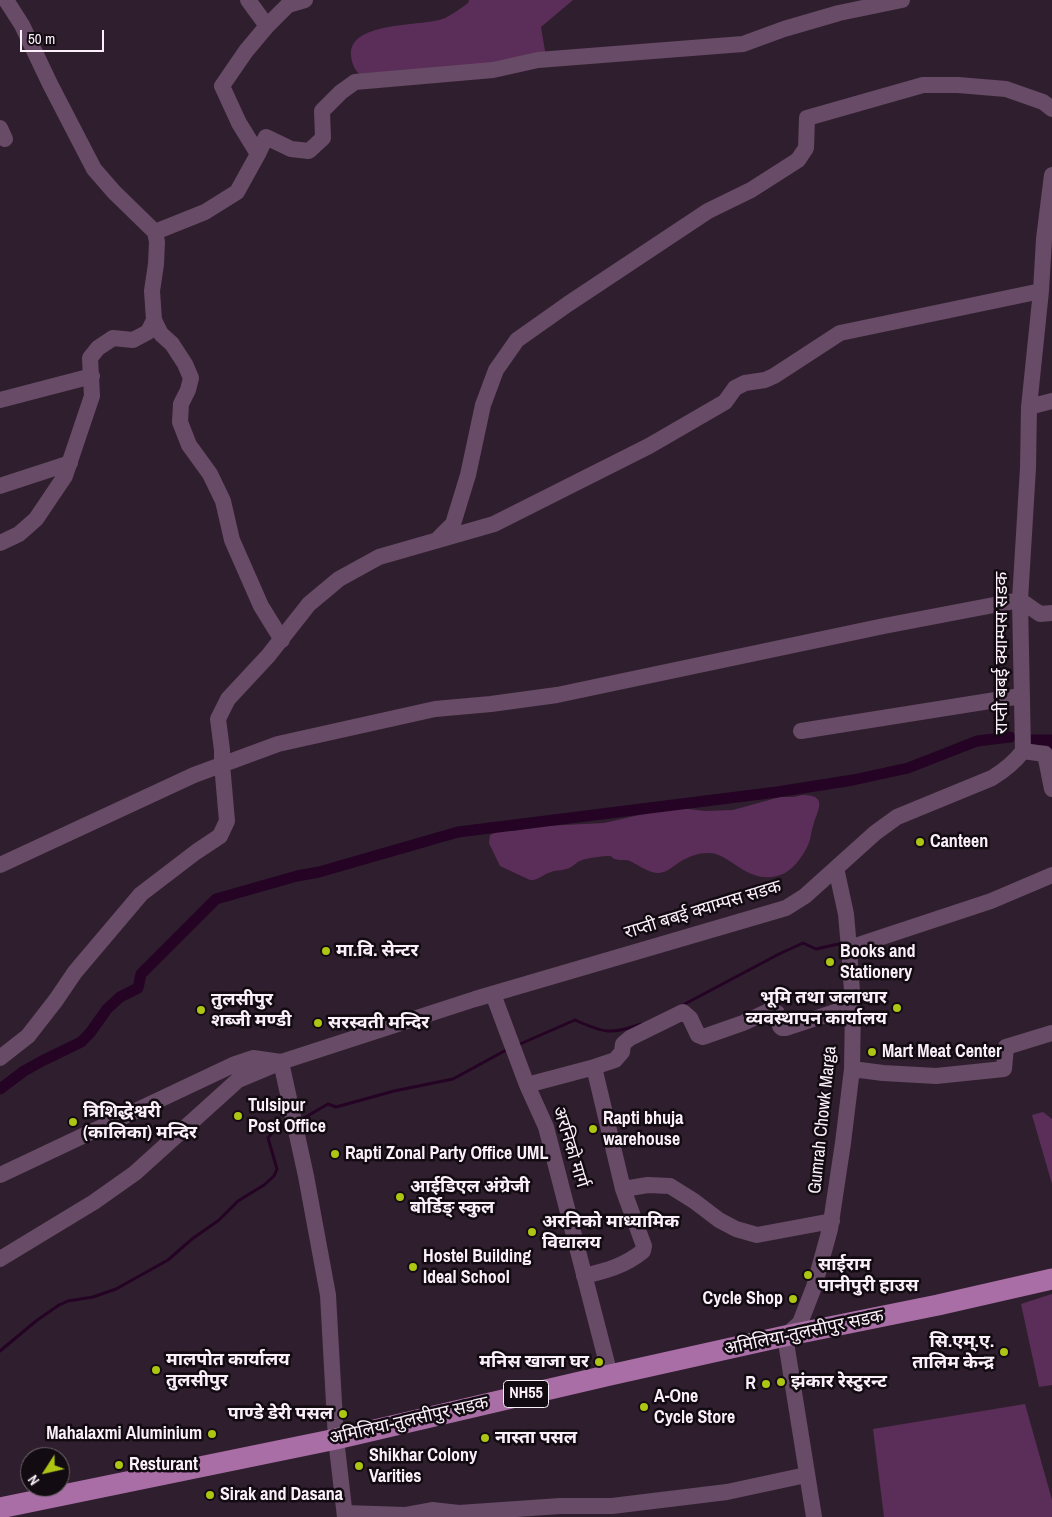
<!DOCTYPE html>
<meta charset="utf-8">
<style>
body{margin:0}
#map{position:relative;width:1052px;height:1517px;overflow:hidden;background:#2f1f2e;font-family:"Archivo Narrow",sans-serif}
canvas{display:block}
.north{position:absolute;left:20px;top:1447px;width:50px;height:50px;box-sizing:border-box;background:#130b12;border:1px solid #70676f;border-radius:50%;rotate:235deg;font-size:14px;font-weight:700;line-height:20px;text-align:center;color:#fbf0fa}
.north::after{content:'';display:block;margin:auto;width:18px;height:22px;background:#acc613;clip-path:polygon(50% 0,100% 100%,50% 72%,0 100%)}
.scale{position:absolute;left:20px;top:30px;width:84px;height:22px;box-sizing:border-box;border:2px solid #fbf0fa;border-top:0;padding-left:6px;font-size:15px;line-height:18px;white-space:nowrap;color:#fbf0fa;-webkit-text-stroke:4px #130b12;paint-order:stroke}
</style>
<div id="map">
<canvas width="1052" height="1517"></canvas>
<div class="north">N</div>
<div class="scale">50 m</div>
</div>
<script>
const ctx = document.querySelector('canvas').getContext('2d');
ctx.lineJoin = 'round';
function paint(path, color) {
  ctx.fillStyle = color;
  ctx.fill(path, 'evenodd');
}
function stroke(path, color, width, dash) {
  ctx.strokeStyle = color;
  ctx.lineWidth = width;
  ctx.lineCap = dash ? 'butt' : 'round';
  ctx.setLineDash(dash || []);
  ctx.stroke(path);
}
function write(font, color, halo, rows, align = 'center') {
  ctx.font = font + ' "Archivo Narrow","Noto Sans Devanagari",sans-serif';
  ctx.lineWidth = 5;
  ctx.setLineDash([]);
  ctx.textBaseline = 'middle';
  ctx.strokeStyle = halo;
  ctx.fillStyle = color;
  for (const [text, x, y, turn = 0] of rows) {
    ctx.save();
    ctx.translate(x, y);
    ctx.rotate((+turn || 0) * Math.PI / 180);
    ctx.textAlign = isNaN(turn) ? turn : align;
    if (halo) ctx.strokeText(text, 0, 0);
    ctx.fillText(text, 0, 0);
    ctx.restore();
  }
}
paint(new Path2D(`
 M469 0H573L541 27 547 63 364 78C356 72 352 66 351 55 349 20 426 27 445 18 453 14 461 8 468 3Z
 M803 795C829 795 817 811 813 826 811 832 811 839 808 845 802 858 791 873 777 876 746 884 729 851 707 853 699 853 691 856 685 859 676 863 668 873 658 873 647 872 640 866 630 861 626 859 620 861 615 859 609 857 615 857 609 856 602 856 589 858 582 860 576 862 572 868 566 869 561 871 555 870 551 872 543 874 538 881 530 880L500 866 489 843 490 835 499 831H513L545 826 604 823 657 811 680 808 705 811 733 810 780 797H794Z
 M1043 1112 1052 1119V1184L1032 1115Z
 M1052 1294V1385L1039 1387 1021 1304Z
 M1025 1404 1052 1500V1517H884L873 1429Z`), '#5b2e59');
stroke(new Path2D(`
 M1049 741 1052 752
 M681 1006 779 954 803 943 816 949 843 943
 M520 1044 575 1020C604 1033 611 1035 641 1024
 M304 1118 328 1104 336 1107 394 1091 453 1079 508 1049
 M0 1351 36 1321 59 1305 68 1301 93 1297 116 1289 168 1260 192 1239 219 1220 238 1201 264 1185 274 1176 277 1169 268 1138 274 1131 288 1124`), '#250324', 3);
stroke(new Path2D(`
 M1032 740H1052
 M0 1089 24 1071 42 1061 81 1042 90 1033 107 1009 120 997 138 988 141 974 216 899 297 876 319 872 458 832 777 792 853 780 908 768 977 741 1010 737`), '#250324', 11);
stroke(new Path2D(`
 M6 0 22 25 50 84 94 169 114 192 155 232 157 242 156 264 152 291 154 320 161 334 172 344 185 364 191 378 188 390 181 404 180 422 189 445 210 474 223 501 232 540 261 606 282 640
 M248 0 267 26
 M0 128 5 139
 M258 154 266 137 291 149 309 151 323 138 322 111 341 92 355 82 493 70 538 60 743 44 784 29 839 13 902 0
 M155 232 205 212 237 192 258 154 239 123 222 86 246 51 267 26 288 5 305 0
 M0 400 92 376
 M1029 407 1052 401
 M0 486 70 463
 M439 538 453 524 468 475 483 405 496 370 517 340 568 304 708 211 751 190 798 160 806 148 807 118 923 85H958L1006 89 1043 102 1052 109
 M0 543 19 534 36 519 65 476 92 396 90 358 98 348 113 338 133 340 148 332 154 320
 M801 731 1021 696
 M1023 751 1045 754 1052 789
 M0 865 194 775 278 744 435 709 491 704 557 695 884 626 1020 600 1040 614 1052 613
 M849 948 991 901 1052 875
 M493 994 527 1085 546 1127 610 1375
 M0 1058 28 1036 56 1000 75 972 141 894 196 852 220 836 227 821 222 764V750L218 719 228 699 268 656 309 604 339 579 379 557 494 524 649 446 725 402 735 388 745 383 765 380 774 376 840 333 1041 291
 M852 1069 883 1073 936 1076 1004 1069 1006 1047 1052 1033
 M527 1085 591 1068 615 1060 622 1052 623 1044 630 1038 683 1012 690 1018 698 1035 703 1037 743 1023 771 1010 777 1013 780 1026 782 1028H786L853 1006
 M0 1175 235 1064 253 1058 281 1062 306 1176 328 1295 336 1439 345 1517
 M623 1189 648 1185 670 1186 694 1201 719 1220 736 1229 757 1235 832 1221
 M0 1259 94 1202 135 1173 238 1080 281 1062 475 999 786 908 805 896 875 833 897 817 992 778C1005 770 1014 763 1023 751L1020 600 1028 468 1029 407 1041 291 1044 239 1052 175
 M584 1276C605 1271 625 1266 643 1251L644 1246 623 1189 594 1067
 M345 1513 405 1515 432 1510 459 1513 560 1506H612L727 1492 806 1475
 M814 1517 785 1336 800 1323 814 1287 830 1229 843 1143 852 1069 853 1006 849 948 846 914 836 868`), '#684b66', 16);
stroke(new Path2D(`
 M0 1508 336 1439 610 1375 785 1336 938 1305 1052 1279`), '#aa6ea7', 21);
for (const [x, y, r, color] of [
 [920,842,5,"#acc613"],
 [326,951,5,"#acc613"],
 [830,962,5,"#acc613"],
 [897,1008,5,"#acc613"],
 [201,1010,5,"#acc613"],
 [318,1023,5,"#acc613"],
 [872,1052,5,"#acc613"],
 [238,1116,5,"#acc613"],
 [73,1122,5,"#acc613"],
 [593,1129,5,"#acc613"],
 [335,1154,5,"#acc613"],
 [400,1197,5,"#acc613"],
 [532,1232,5,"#acc613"],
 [413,1267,5,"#acc613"],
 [808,1275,5,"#acc613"],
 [793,1299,5,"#acc613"],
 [1004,1352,5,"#acc613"],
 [599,1362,5,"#acc613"],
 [156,1370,5,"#acc613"],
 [781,1382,5,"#acc613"],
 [766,1384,5,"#acc613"],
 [644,1407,5,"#acc613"],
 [343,1414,5,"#acc613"],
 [212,1434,5,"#acc613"],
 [485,1438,5,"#acc613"],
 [119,1465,5,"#acc613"],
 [359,1466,5,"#acc613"],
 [210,1495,5,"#acc613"]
]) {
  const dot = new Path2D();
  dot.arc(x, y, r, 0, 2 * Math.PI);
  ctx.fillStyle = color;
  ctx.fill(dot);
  stroke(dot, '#130b12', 2);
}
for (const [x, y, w] of [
 [526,1394,45]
]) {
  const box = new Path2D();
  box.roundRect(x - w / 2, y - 13.5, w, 27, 4);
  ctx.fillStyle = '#130b12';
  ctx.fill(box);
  stroke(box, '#fbf0fa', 1);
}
write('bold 16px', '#fbf0fa', null, [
 ["NH55",526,1394]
]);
write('18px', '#fbf0fa', '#130b12', [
 ["राप्ती बबई क्याम्पस सडक",1002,653,-90],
 ["राप्ती बबई क्याम्पस सडक",703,910,-17],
 ["Gumrah Chowk Marga",823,1120,-84],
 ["अरनिको मार्ग",570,1147,73],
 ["अमिलिया-तुलसीपुर सडक",804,1333,-12],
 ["अमिलिया-तुलसीपुर सडक",409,1421,-13]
]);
write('bold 18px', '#fbf0fa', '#130b12', [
 ["Canteen",930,842],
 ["मा.वि. सेन्टर",336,951],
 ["Books and",840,952],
 ["Stationery",840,973],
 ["भूमि तथा जलाधार",887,998,"right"],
 ["व्यवस्थापन कार्यालय",887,1019,"right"],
 ["तुलसीपुर",211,1000],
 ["शब्जी मण्डी",211,1021],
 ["सरस्वती मन्दिर",328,1023],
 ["Mart Meat Center",882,1052],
 ["Tulsipur",248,1106],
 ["Post Office",248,1127],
 ["त्रिशिद्धेश्वरी",83,1112],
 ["(कालिका) मन्दिर",83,1133],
 ["Rapti bhuja",603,1119],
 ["warehouse",603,1140],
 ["Rapti Zonal Party Office UML",345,1154],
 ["आईडिएल अंग्रेजी",410,1187],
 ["बोर्डिङ् स्कुल",410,1208],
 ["अरनिको माध्यामिक",542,1222],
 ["विद्यालय",542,1243],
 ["Hostel Building",423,1257],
 ["Ideal School",423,1278],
 ["साईराम",818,1265],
 ["पानीपुरी हाउस",818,1286],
 ["Cycle Shop",783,1299,"right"],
 ["सि.एम्.ए.",994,1342,"right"],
 ["तालिम केन्द्र",994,1363,"right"],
 ["मालपोत कार्यालय",166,1360],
 ["तुलसीपुर",166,1381],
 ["मनिस खाजा घर",589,1362,"right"],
 ["झंकार रेस्टुरन्ट",791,1382],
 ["R",756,1384,"right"],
 ["A-One",654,1397],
 ["Cycle Store",654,1418],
 ["पाण्डे डेरी पसल",333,1414,"right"],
 ["Mahalaxmi Aluminium",202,1434,"right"],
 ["नास्ता पसल",495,1438],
 ["Shikhar Colony",369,1456],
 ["Varities",369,1477],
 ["Resturant",129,1465],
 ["Sirak and Dasana",220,1495]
], 'left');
</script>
